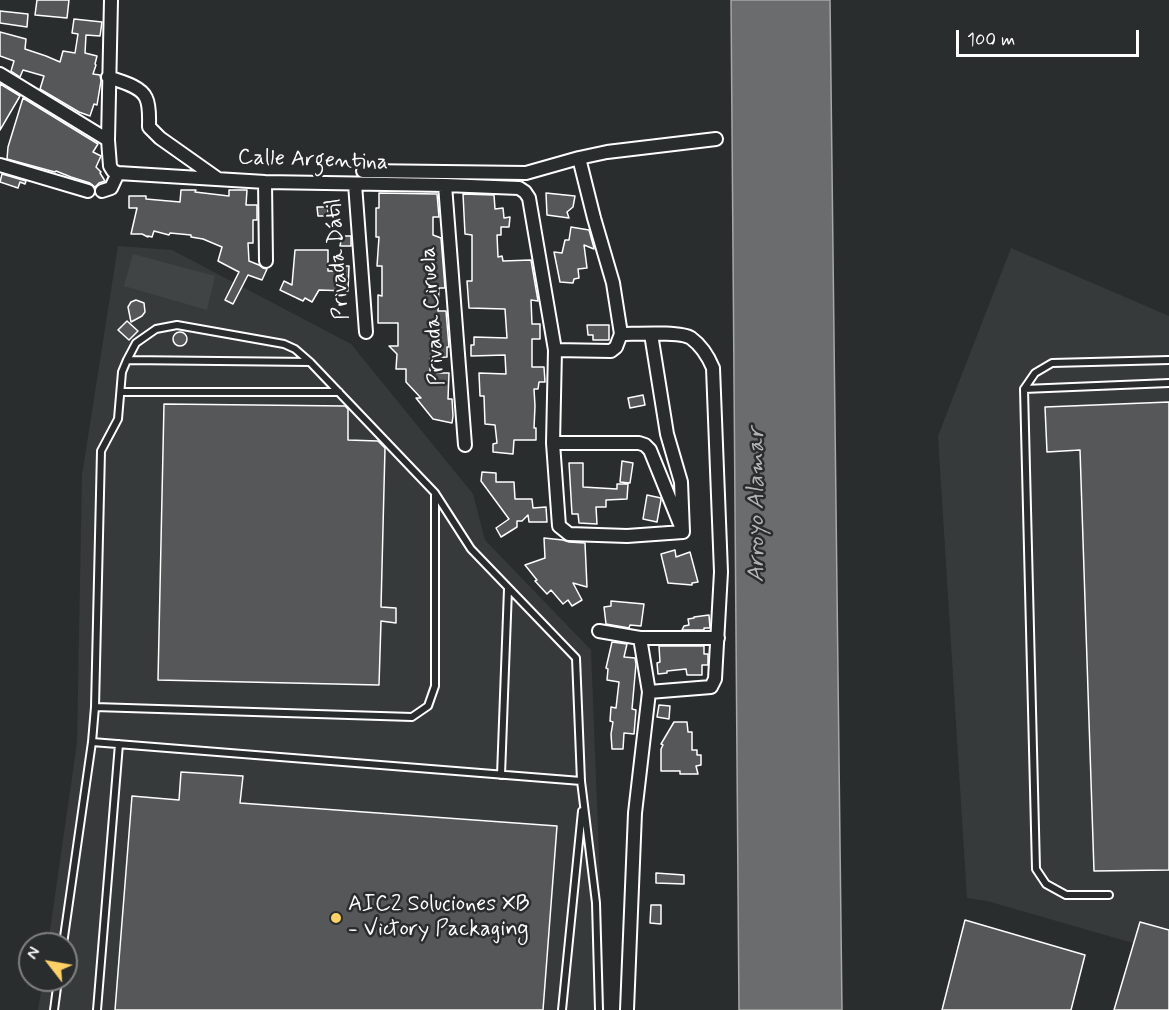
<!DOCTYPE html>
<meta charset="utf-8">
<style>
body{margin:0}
#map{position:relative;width:1169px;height:1010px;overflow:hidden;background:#2a2d2e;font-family:Mynerve,sans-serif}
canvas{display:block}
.north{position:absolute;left:18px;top:932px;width:60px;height:60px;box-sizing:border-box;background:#2a2d2e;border:2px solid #7f8182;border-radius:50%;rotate:301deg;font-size:16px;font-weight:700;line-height:24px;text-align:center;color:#fff}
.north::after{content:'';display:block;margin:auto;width:21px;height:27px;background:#ffd166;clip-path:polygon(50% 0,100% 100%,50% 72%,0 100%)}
.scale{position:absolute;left:956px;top:30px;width:183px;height:27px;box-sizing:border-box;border:3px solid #fff;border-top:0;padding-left:8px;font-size:18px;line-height:21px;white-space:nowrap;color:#fff;-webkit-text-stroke:4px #2a2d2e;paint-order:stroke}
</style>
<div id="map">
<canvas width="1169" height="1010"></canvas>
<div class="north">N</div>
<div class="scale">100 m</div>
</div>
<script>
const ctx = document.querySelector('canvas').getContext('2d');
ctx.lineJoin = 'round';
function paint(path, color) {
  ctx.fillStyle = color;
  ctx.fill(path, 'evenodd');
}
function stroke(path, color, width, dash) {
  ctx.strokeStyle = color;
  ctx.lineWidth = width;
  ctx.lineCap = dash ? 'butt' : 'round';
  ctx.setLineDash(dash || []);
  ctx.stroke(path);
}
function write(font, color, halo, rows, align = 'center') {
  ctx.font = font + ' Mynerve,sans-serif';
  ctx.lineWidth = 5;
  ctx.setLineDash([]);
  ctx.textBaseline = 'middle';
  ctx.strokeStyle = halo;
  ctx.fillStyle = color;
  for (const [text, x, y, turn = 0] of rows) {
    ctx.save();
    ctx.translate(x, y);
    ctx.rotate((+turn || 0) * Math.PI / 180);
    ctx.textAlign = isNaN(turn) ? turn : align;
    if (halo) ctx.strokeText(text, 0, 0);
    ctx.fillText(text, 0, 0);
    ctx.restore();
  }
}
paint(new Path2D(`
 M118 246 172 250 351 344 473 494 485 540 591 650 605 1010H38L43 980H66V944H48L77 743 82 475Z
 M1011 248 1169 316V1010H1114L1133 943 987 901 967 898 938 436Z`), '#373a3b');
paint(new Path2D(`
 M133 254 215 276 207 310 124 286Z`), '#414445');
const water = new Path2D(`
 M731 0H830L842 1010H739Z`);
paint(water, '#6a6c6d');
stroke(water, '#a6a7a7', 1.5);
const building = new Path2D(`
 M37 0H69L67 18 35 15Z
 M0 11 28 14 27 27 0 23Z
 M74 19 102 22 100 36 86 35 85 53 97 56 95 64 96 65 93 74 100 75 101 81 97 105 94 104 90 116 79 112 40 89 44 76 23 70 20 77 11 71 14 61 0 56V32L26 39 25 49 46 56 60 62 63 51 75 53 78 34 72 33Z
 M0 84 20 96 0 130Z
 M23 98 98 144 93 152 101 156 96 167 101 172 100 173 105 181 99 183 95 187 90 183 71 177 56 171 55 172 7 159 8 147Z
 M2 174 26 181 25 184 20 182 18 188 0 182Z
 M181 190H196L195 192 229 196V190H247L246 205H257V220H253V243H248L249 261 259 265 263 268 267 269 262 280 248 275 233 304 225 300 239 272 218 261 222 247 203 239 191 237V235L170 233 169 235 154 231 152 237 148 236V237L142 234H131L137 208H129V196H146V199L180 202Z
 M379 193 437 194 439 217H433V235L441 238 445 288H439L438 311H446L449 347H447V357L430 358V373H449L448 399H452L453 416 452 423 433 419 416 398H421L406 382V369H396L397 354 389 346H398V323H378V295L382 296V266H377L379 237H376V208H379Z
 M546 193 575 196 573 207 567 212 569 218 547 215Z
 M463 194 494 195 495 209 503 208 504 218 510 217 509 227H501V235H497L498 257 502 256 503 261 531 260 538 301 531 300 532 324H540V339H532V367H544L545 382H539L538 389H534L535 406 534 428H536V440H514L513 454 493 452V444L497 443 495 425 485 424 484 396H480L479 373 506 374 505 355 471 356V345H474V337L507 338 505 309 469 308 467 281H472V235L465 234Z
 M317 207H328V216H318Z
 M571 227 589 230 594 248V249L584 245 587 268 578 269 579 278 574 279 573 283 560 282 554 252 562 253 565 240H569Z
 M342 236H351V246H340Z
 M295 250H328V271H336L337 266H349L348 291 319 290 312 302 305 298 303 301 280 290 284 281 292 285Z
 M136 300 144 303 145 312 142 316 131 322 128 307 131 302Z
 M127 321 138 331 129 340 118 330Z
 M587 325H609V340H593V335H588Z
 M173 339a7 7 0 1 1 14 0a7 7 0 1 1-14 0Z
 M643 395 645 405 630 408 628 398Z
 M1169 402V870L1094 871 1080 450 1047 452 1045 407Z
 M164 404 345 406 348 409V440L378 441 385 448 381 607 396 608V623L381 621 379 685 158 680Z
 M622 461 633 463 630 483 620 482Z
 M569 463H583V487L617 489V484H628L627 499 606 500V507H596L597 524 579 523 578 514H572Z
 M482 472 496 473V482H514L515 499H532L533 508 546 507 547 522H529L528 515 522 521H517V527L501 537 496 528 509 519 481 481Z
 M647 495 661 498V500L657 522 643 519Z
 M544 538 563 540 569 542 585 543 587 587 573 583 582 600 572 606 568 600 563 604 551 590 547 594 535 581 537 580 525 565 545 558Z
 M675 550 676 557 690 552 698 582 692 583V585L668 583 661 554Z
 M611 601 644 604 641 626 630 625 629 628 606 624 604 607 611 606Z
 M709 615 710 628H704V630H682L684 626 689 625 688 619 694 618V617Z
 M612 642 627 644 624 657 635 658 636 664 632 709 636 710 634 734 624 733 623 749H612L611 734 613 722 610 721 611 707 616 708 619 682 607 680 608 669 606 668Z
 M659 646H704V654H708V665H702V675H687L686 669 667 671V673L658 674 657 663 660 662Z
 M659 705 670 706 669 719 657 717Z
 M674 722H687L688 732H692V750H697V755H701V765L696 766 698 774H680V771H661V749L663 745 661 744Z
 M181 772 243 776 240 803 557 826 543 1010H115L132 796 179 800Z
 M656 873 684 875V884L656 883Z
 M651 905H661V924L650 923Z
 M965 920 1085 955 1071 1010H942Z
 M1140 922 1169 930V1010H1114Z`);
paint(building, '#555758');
stroke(building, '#fff', 1.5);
const lane = new Path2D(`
 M127 360 310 362
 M1024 389 1169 383
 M121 392H339
 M95 707 412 717 428 706 435 686V495
 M92 742 581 781 596 903 599 1010
 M501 775 508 589
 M1109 895H1066L1046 884 1036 869 1024 389 1035 373 1052 363 1169 360
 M63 944 92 742 95 707 101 451 118 419 122 372 127 360 136 343 156 329 177 325 284 344 295 349 310 362 435 493 471 549 576 658 581 781
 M54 1010 58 980
 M97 1010 119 744
 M562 1010 582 811`);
const street = new Path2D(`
 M111 0 108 140 110 166 113 171 118 173 265 182 445 185 519 188 525 192 529 198 555 350 553 443 559 526 569 534 627 536 683 532
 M0 74 108 140
 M108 77C119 81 141 86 146 98 150 106 149 118 149 127L160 138 218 179
 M0 165 88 191
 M363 171 526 173 579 158 607 152 716 139
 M265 182 266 261
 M355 184 366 332
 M445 185 465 445
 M102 191 111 188 118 173
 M621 334C635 334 681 331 691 338 702 346 708 356 713 368L721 572 715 679 711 687 649 692
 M651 334 667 434 681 482 683 532
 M555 350 611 351 616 347 621 334 613 283 594 218 579 158
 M553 443H639L645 445 650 450 680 524
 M599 631 640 638H718
 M627 1010 635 813 649 692 640 638`);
stroke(lane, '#fff', 10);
stroke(street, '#fff', 16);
stroke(lane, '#2a2d2e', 6);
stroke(street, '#2a2d2e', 12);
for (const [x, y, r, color] of [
 [336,918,6,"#ffd166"]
]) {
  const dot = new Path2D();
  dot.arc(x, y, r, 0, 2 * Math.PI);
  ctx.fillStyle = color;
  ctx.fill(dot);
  stroke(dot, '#2a2d2e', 2);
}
write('22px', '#fff', '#2a2d2e', [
 ["Calle Argentina",313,161,2],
 ["Privada Dátil",339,259,-94],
 ["Privada Ciruela",434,316,-94]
]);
write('22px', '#fff', '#2a2d2e', [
 ["AIC2 Soluciones XB",348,905],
 ["- Victory Packaging",348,930]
], 'left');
write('italic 24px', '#b4b6b6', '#2a2d2e', [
 ["Arroyo Alamar",758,505,-90]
]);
</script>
